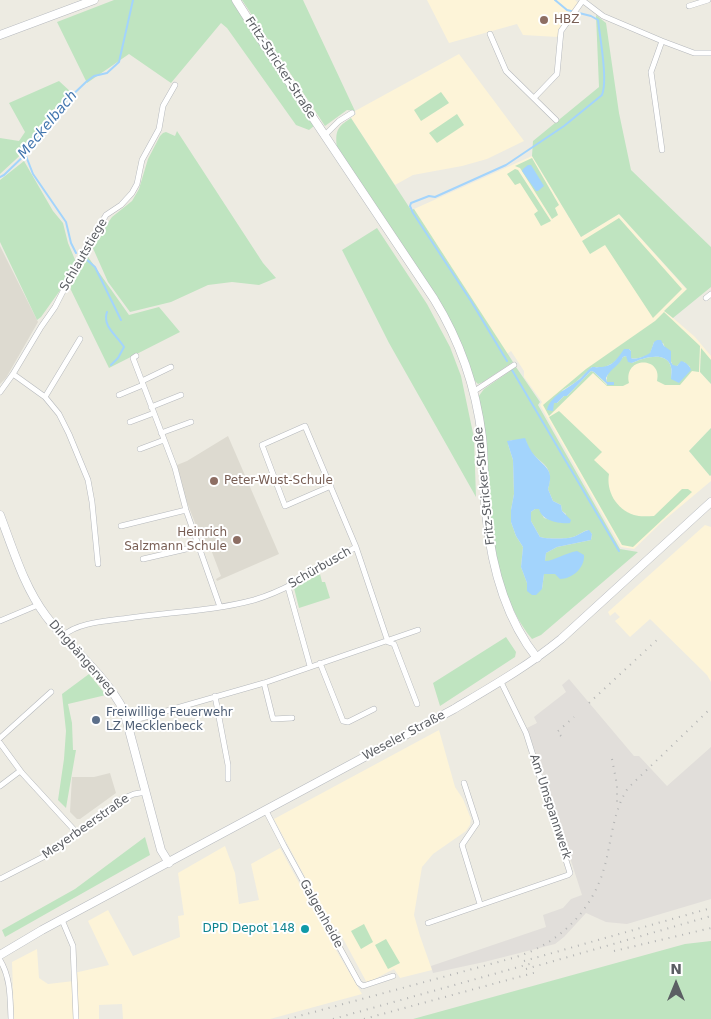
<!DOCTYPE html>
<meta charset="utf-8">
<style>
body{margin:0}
#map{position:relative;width:711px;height:1019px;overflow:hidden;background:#edebe2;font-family:"DejaVu Sans",sans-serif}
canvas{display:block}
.north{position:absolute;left:651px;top:959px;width:50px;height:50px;-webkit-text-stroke:4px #fff;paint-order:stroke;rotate:0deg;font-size:14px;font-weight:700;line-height:20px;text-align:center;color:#5b5e63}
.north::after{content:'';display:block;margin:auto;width:18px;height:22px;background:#5b5e63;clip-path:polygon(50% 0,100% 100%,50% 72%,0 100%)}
</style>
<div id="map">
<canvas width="711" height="1019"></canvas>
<div class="north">N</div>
</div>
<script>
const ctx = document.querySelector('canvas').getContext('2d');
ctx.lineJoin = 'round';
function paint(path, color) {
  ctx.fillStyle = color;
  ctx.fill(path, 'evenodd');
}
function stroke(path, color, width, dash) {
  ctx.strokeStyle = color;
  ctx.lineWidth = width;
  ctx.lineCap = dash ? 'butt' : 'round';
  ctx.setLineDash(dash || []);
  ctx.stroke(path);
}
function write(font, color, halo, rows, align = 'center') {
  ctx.font = font + ' "DejaVu Sans",sans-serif';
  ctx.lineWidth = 4;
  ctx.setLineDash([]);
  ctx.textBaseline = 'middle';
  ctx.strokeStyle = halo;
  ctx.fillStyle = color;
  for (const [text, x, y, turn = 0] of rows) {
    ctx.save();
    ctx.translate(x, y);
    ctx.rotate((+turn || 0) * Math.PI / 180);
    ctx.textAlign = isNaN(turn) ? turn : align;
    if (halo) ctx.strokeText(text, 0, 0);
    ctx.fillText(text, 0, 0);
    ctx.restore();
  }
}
paint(new Path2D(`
 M427 0H575L578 3 558 30V37L523 35 517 24 449 43Z
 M459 54 524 141 487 159 462 166 413 175 395 185 351 118 356 114 355 111Z
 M532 156 581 237 619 214 687 290 665 311 695 337 711 356V360L701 349 700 372 711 384V428L689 451 710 476 711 475V481L662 522 634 549 621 547 540 405 542 402 524 377V371L511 351 507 354 414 209Z
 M705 525 711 527V682L707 675 650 619 630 637 615 621 620 617 615 612 610 616 608 612Z
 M439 730 455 787 463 799 471 819 470 825 466 831 433 854 422 867 414 915 420 936 432 970 400 978 394 969 367 983 339 931 335 933 274 819Z
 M225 846 235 873 239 904 259 900 251 864 280 848 333 945 362 994 270 1019H123L122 1004 99 1005V1019H14L12 962 37 949 39 978 48 984 74 981V973L109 965 88 921 108 910 133 956 180 937 178 916 184 915 178 873Z`), '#fdf4d8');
paint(new Path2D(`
 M569 679 634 756H639L667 786 711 747V899L627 924 606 922 586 913 564 937 555 944 484 962 433 973 431 966 546 927 543 915 563 908 571 899 582 895 545 780 527 728 537 723 534 717 566 692 562 685Z`), '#e1deda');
paint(new Path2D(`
 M0 246 38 322 6 378 0 384Z
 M228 436 279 554 217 581 216 579 221 576 210 547 205 549 185 497 177 465 187 461Z
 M110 773 116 793 80 819H77L70 812 72 777H94Z`), '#dddad0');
paint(new Path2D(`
 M114 0H232L314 126 309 130 296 125 227 28 221 23 171 83 129 54 87 83 57 22Z
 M242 0H303L355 111 347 110 325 126Z
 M596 15 606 23 619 113 631 170 711 247V287L673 318 664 311 687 289 619 214 581 237 532 156 533 141 599 87Z
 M59 81 72 93 52 111 28 148 0 174V138L19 141 25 132 9 103Z
 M441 92 449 103 421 121 414 110Z
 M457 114 464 125 437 143 429 133Z
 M351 118 411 210 414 209 513 362 483 382 478 384 473 379 460 341 446 314 337 148C335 131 337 127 351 118Z
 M177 131 263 263 276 278 259 285 232 282 208 285 171 302 130 312 108 282 92 246 112 217 132 201 139 189 148 159 160 136 163 133 166 132 175 136Z
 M532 158 559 205 555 208 558 215 552 219 520 168 515 166Z
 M24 161 53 211 63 223 68 243 76 262 66 282 41 317 37 320 0 242V180Z
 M515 169 518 170 551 221 541 226 534 214 538 211 520 183 515 185 507 174Z
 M619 218 682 289 653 318 605 245 590 254 582 241Z
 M377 228 427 304 450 347 461 376 474 438 476 497 389 343 342 250Z
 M86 254 129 315 159 307 180 332 109 368 69 286Z
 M664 312 700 346 699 372 692 371 680 385H665L657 381C663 356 623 356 629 383L623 386H607L593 373 549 416 543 405 586 369 655 321ZM654 342 663 343 673 366H677L681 362H684L690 367 671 379C671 375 672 371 671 367 667 350 642 358 632 363L626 356 623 357C615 369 605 368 607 385L594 372 591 371 567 396H564L557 403H554L563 390 576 382 592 367H605L613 363 629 349 631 351V358C637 360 645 356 650 354Z
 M701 348 711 360V384L700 372Z
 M516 367 540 402 538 405 620 549 638 552 541 635 532 639C484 580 485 471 478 397L484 389ZM522 439 526 441C531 464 557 459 548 489L553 501 561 505 562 511 566 514 563 523 544 518 539 509H535L531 512V521L540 537C547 539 566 539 573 537 579 535 583 531 588 530L592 534 591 540 557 547 546 553 545 561H553L555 574H544L542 589 527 591V583L521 567 523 547 516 536 511 522V510L514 494 513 460 508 444 511 440 514 441Z
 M559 411 602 452 594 460 609 474C606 491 616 509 634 515 640 517 648 516 654 516L682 489H688L692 492 633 547 622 545 549 417Z
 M711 428V475L710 476 689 451Z
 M320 574 322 582H325L330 598 299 608 294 588Z
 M506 637 516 652 515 657 440 706 433 683Z
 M89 674 106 695 68 704 72 723 73 750H76L66 808 58 800 64 759 66 731 62 694Z
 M145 837 150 855 5 937 2 930 75 889Z
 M364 924 373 942 361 949 351 931Z
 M386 939 400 963 388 969 375 945Z
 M711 941V1019H413L685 944Z`), '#bfe4c0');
paint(new Path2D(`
 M528 165H531L544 186 538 191H536L522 171 523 169Z
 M657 340H661L664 346 671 351V362L673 365 677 366 681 361C686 362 690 366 691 370L679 383 671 379C671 375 672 370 671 367 667 350 642 358 632 363L628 362 626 356 623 357C619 366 611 368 606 378L607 382H614V385H608L594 372 591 371 567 396H564L557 403H554L553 411 547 410C550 396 567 389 577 381 583 377 586 371 592 367 610 368 614 364 624 349H629L631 351V358C636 360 645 356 650 353L654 342Z
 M525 438C528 445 530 450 535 456 547 469 554 470 548 489L553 501 561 505 562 511 571 520 570 523C559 524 542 521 539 509H535L531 512V521L540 537C547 539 566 539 573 537 579 535 583 531 589 530L592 534 591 540 557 547 546 553 545 561C554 561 565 553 577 551L584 555C585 568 572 579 560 579L555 574H544L542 589 536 595H532L527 591V583L521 567 523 547 516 536 511 522V510L514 494 513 460 507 441Z`), '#a3d4fc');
stroke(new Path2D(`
 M26 156 33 174 66 222 71 243 76 253
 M0 177 4 175 32 148 41 133 65 102 86 82 94 76 107 73 119 62 133 0
 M87 260 95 267 121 320
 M107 312C102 327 117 335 124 347L118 358 111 365
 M507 361 471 301 413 213 410 206 411 203 429 196 435 197 506 165 564 126 602 95C608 80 600 38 598 20L591 16 567 10 555 0
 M512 370 619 551`), '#a3d4fc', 2);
const street = new Path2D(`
 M582 0 603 16 662 41 694 53H711
 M689 6 708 0
 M490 34 506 71 556 120
 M534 98 557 74 561 31 583 0
 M324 136 339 121 352 113
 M662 150 651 72 662 41
 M706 298 711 294
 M136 356 133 358 175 468 186 510 220 607
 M13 374 45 397 59 414 69 434 88 480 92 502 98 564
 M142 381 171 367
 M0 392 13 374 41 327 55 307 78 262 106 215 121 205 132 193 137 184 142 160 159 129 163 106 175 85
 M473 392 514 365
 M119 395 143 385
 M45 397 80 339
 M151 407 181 395
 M130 422 154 413
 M161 433 191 422
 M140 449 164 440
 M121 526 186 510
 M356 547 388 642 394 644 417 704
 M143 559 199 546
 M288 587 310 666
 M0 621 38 605
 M63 636C77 622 109 621 129 618 170 612 213 611 254 600 291 589 323 566 356 547L305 426 262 445 285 506 331 486
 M320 663 343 721 348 722 374 709
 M264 683 273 719 292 718
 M215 696 228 765V779
 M128 722 264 683 418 630
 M0 738 51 692
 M0 743 22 773 77 833
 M464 783 477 823 462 845 480 904
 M0 786 20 771
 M266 811 284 846 359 983 363 986 393 976
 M0 879 47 855 122 799 134 794 146 792
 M62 920 73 946 76 1019
 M428 923 568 875 570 873 526 733 501 682
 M0 960C11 978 10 999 11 1019`);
const secondary = new Path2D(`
 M236 0 271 55 434 299C460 341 476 388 482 437 485 462 483 488 486 513 491 563 505 618 537 658
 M0 35 94 0
 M0 515C13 549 24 587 46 616 71 649 105 674 124 711L161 850 169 863
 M0 955 42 930 454 709C491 687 528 666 561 639L711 502`);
stroke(street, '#b5b8bc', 6);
stroke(secondary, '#b6b9be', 9);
stroke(street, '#fff', 5);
stroke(secondary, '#fff', 8);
stroke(new Path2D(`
 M589 703 659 638
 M561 736 557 732 574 717
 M612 759 617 785V804
 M614 951 711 928
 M524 961 711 908
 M526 969 711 916
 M288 1019 513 958C560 944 595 909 606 861 612 836 614 809 628 788L710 709
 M333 1019 533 963
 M364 1019 537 972`), '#b3b4b4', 2, [1, 6]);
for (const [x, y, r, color] of [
 [544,20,5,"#8d6e63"],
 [214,481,5,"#8d6e63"],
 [237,540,5,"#8d6e63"],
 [96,720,5,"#5c6f8a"],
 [305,929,5,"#0f9aa8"]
]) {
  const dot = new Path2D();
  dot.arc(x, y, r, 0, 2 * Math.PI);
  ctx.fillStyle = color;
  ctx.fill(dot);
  stroke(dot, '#fff', 2);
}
write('12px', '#785e54', '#fff', [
 ["HBZ",554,20],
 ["Peter-Wust-Schule",224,481],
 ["Heinrich",227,533,"right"],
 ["Salzmann Schule",227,547,"right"]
], 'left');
write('12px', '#5b5e63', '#fff', [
 ["Fritz-Stricker-Straße",280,68,57],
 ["Schlautstiege",84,255,-60],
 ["Fritz-Stricker-Straße",485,486,-96],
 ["Schürbusch",320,568,-30],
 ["Dingbängerweg",82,658,49],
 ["Weseler Straße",404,736,-28],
 ["Am Umspannwerk",550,807,72],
 ["Meyerbeerstraße",86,827,-35],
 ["Galgenheide",321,914,61]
]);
write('12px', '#4e5e75', '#fff', [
 ["Freiwillige Feuerwehr",106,713],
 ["LZ Mecklenbeck",106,727]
], 'left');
write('12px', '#0d838f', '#fff', [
 ["DPD Depot 148",295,929]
], 'right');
write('italic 14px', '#4175ae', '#fff', [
 ["Meckelbach",48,125,-50]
]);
</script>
